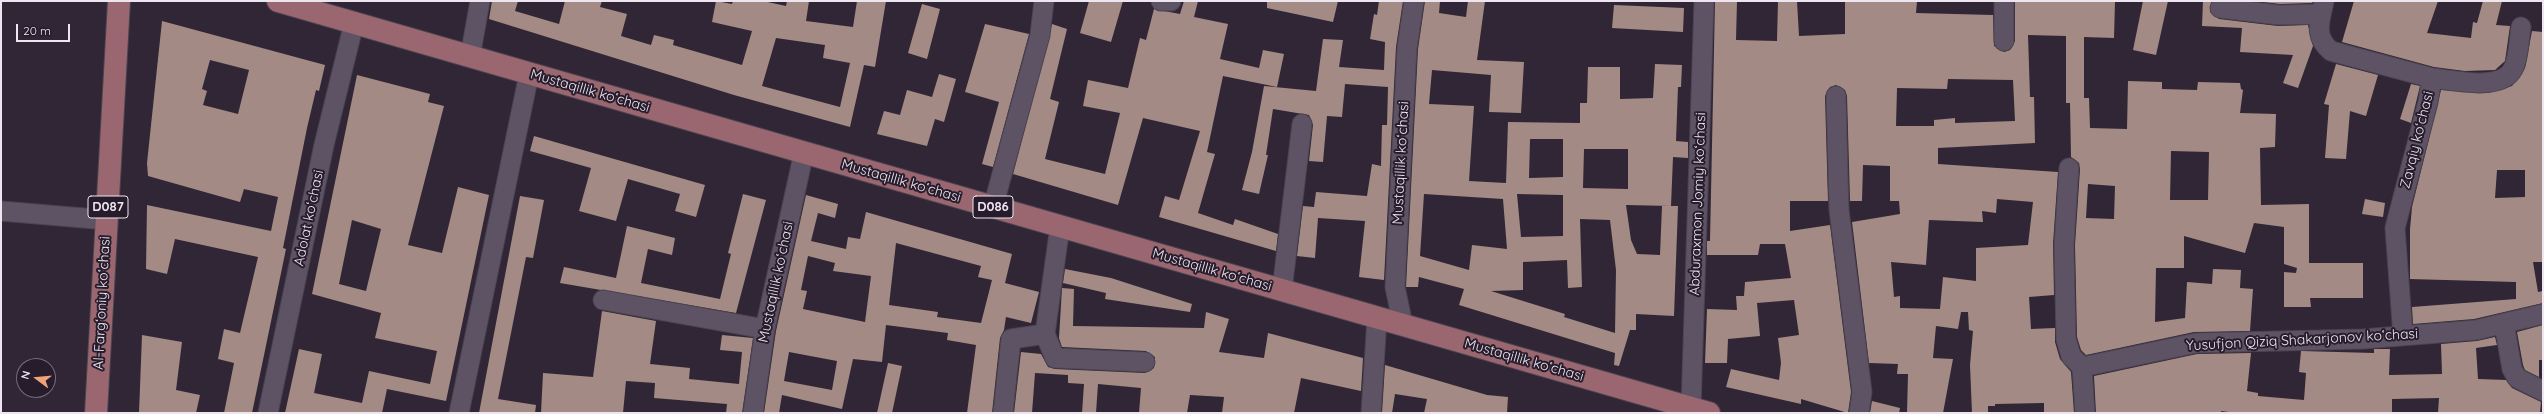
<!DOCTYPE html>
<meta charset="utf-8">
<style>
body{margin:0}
#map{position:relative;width:2544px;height:414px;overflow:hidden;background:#302636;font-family:Quicksand,sans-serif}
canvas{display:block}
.frame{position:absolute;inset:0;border:2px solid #ede6f1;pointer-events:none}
.north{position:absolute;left:16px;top:358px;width:40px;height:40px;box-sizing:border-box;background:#261c2c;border:1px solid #766d7b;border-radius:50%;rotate:286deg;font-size:11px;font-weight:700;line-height:16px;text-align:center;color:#ede6f1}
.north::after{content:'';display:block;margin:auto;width:14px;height:18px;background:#efa377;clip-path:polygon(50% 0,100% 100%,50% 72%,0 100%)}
.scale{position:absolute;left:16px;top:24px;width:54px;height:18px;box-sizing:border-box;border:2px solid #ede6f1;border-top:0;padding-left:5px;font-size:12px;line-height:14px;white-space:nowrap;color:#ede6f1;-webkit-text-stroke:3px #261c2c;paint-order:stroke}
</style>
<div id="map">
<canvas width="2544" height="414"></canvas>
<div class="frame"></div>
<div class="north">N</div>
<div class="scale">20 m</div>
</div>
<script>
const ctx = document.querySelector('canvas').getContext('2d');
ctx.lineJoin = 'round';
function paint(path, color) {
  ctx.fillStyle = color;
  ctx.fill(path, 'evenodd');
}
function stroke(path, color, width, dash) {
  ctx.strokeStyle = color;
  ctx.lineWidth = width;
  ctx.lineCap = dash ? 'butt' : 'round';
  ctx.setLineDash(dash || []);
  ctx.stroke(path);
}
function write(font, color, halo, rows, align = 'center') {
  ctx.font = font + ' Quicksand,sans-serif';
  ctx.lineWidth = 4;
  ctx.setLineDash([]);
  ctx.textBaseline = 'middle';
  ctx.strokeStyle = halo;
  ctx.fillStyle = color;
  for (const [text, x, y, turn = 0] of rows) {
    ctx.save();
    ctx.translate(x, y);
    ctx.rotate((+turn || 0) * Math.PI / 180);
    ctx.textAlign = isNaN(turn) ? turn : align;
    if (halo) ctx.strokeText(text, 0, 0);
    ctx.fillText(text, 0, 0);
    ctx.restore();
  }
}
paint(new Path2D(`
 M492 1H518L515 11 559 24 565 1H602L600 7 627 14 621 36 651 45 654 35 674 40 673 45 742 65 752 31 712 22 716 1 732 4 733 1H763L786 6 787 1H809L806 21 853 27 857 1H886L875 67 864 65 850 127 734 95 489 19ZM776 38 825 45 823 58 850 63 840 107 762 86Z
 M1089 1H1123L1111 42 1080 33Z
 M1184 1H1198L1194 17 1228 24 1220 59 1259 68 1263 50 1284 54 1277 87 1223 76 1207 152 1215 154 1198 213 1233 225 1235 219 1278 234 1276 251 1159 217 1165 196 1179 200 1200 131 1143 118 1118 205 1013 174 1052 24 1067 29 1050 99 1059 102 1045 159 1105 174 1120 113 1083 106 1088 80 1128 88 1140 38 1146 40 1154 9 1180 14Z
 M1267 1H1338L1333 22 1267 8Z
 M1379 1H1403L1396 47 1384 280 1359 277 1365 221 1318 218 1315 258 1297 256 1303 206 1314 207 1316 192 1367 196 1372 164 1381 166 1382 125H1387L1388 87 1345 84 1342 117 1327 116 1323 162 1309 161 1313 125 1309 115 1273 109 1266 155H1268L1259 194 1242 190 1252 152 1264 86 1316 91 1323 39 1343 40 1339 67 1384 70 1385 42 1370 39 1374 14 1377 15Z
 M1425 1H1440L1439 13 1466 17 1468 1H1485L1477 60 1524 62 1521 113 1489 112 1491 75 1432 70 1429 104 1474 106 1469 181 1506 183 1508 122 1580 123V103H1587L1588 67H1620V99L1653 98 1655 64 1682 65 1681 87H1678L1676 141 1688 142V158L1673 157 1671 206 1626 205 1631 240 1637 254 1660 255 1662 206H1678L1674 316 1636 314V330H1630L1619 366 1614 365 1615 353 1459 305 1464 289 1419 277 1418 287H1406L1418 49ZM1530 139H1563V177L1529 178ZM1584 149H1628V189L1583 188ZM1424 194 1503 199 1507 249 1472 245 1469 270 1420 256ZM1517 194 1563 195V236L1521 237ZM1580 219 1610 220 1616 270 1615 333 1564 317 1565 314 1491 291 1523 290V262L1567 260 1568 288 1582 287Z
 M1715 1H1737L1736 40 1777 41 1778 1H1797L1799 36 1845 34V1H1917L1916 13 1993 15 1994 46 2004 52 2010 50 2015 41V1L2115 2 2114 38 2084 37V98H2089L2090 128 2127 129 2128 81 2162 82V89L2197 90 2198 82 2240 83 2241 89 2243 90 2240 113 2276 114 2275 147 2260 148 2261 205 2309 204V263H2363V298H2310L2311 307H2284V272L2296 273 2297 268 2284 264V227L2254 223 2245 253 2184 236V268H2156L2155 322 2185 318 2187 282 2212 284 2213 269 2241 270 2240 288 2253 289 2250 331 2194 332 2086 355 2081 350 2077 337 2075 245 2080 169 2079 163 2071 157 2070 103H2066V36L2028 35 2030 97H2034L2035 143 1938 148V164L2058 172 2053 244 2054 295 2029 297 2031 329 2055 328V342L2060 359 2071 372 2074 413H2044V403L1995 404V406H1988V413H1972L1970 365 1973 331 1969 330 1968 312H1961L1958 329 1936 326 1933 358 1953 359 1943 413H1907L1908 374H1897L1898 364 1869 363 1852 222 1900 214 1899 201H1890V166L1863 165 1862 201H1850L1847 96 1845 90 1836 85 1830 87 1825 96 1828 201H1790V231L1830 225 1851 392 1848 413 1801 399V404L1726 387 1731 369 1779 380 1781 363 1778 338 1799 335 1794 300 1757 303 1760 336 1728 339 1727 363H1705L1707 309 1737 310 1736 296H1744L1745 282 1791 278 1785 244H1760L1758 255H1707V241H1710ZM1948 79 2013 80 2015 121 1955 123V118L1934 120V126H1896L1897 88 1947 89ZM2171 151 2209 152 2208 200H2170ZM2088 184 2115 186 2114 219 2086 218ZM1997 199 2033 202 2028 245 1976 248V281L1943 277 1940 309 1900 308V296L1894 297 1891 262 1926 265 1929 220 1983 222 1982 211 1996 213Z
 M2143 1H2168L2156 55 2133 50Z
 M2203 1H2212L2210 12 2219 19 2278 26 2308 25 2313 46 2298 88 2283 83 2293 55 2240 52 2242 28 2202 26Z
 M2254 1H2313L2312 3 2280 4Z
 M2354 1H2438L2427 33 2471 38 2473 22 2477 23 2483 1H2502L2496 25 2510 26 2505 61 2495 70 2465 71 2434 67 2342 42Z
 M922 4 940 9 927 59 908 53Z
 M1614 5 1684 8 1683 32 1612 28Z
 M162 21 325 65 319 91 316 90 307 128 283 248 286 249 252 413H224L234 363 218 359 224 329 240 333 258 257 175 239 167 274 146 269 147 205 271 231 278 197 244 189 240 202 148 176 147 163ZM210 60 249 70 238 114 203 105 207 91 202 89Z
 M985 24 1029 34 993 167 982 164 999 102 965 92Z
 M2532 31 2543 32V262H2533L2538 292 2543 291V303L2474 319 2413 324 2412 307 2516 299V282L2410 279V229L2412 207 2441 90 2488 93 2512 86 2525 68ZM2497 170H2525V197L2495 198Z
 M2336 64 2378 75 2366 116 2350 111 2346 159 2325 158 2329 105 2324 104Z
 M939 74 956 79 944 122 935 119 927 146 877 134 884 111 900 115 907 90 932 97Z
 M357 75 430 94 428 102 444 106 408 245 442 253 458 187 489 195 446 401 387 389 382 413H285L299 349 322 354 314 393 362 403 369 371 430 384 437 351 375 338 381 313 312 294ZM352 220 381 229 366 291 339 284Z
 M2411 84 2420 86 2411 123 2400 119Z
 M534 136 705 185 696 217 675 211 680 194 628 179 616 221 579 211 591 168 530 151Z
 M743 194 766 200 736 313 560 283 564 267 616 278 627 226 675 238 672 255 648 249 641 283 720 299 731 254 728 253Z
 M806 195 838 204 835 218 818 213 811 241 846 249 848 237 860 239 866 212 1012 254 1005 283 1039 292 1031 323 1006 317 1004 330 1000 338 992 413H967L976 345 947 340 948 333 886 325 882 362 853 359 842 409 782 395 779 413H764L776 331ZM896 243 981 266 978 277 992 280 981 323 937 317 938 312 889 305ZM808 256 835 263 833 271 871 276 865 322 803 309 807 291 801 290ZM789 352 837 361 832 390 784 381Z
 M520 196 544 200 533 258 526 257 498 399 536 405 535 413H479Z
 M2365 199 2385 203 2383 217 2362 214Z
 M1065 269 1111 278 1192 304 1190 312 1105 299 1106 293 1063 283Z
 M1062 288 1074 289 1073 326 1204 328 1206 312 1229 319 1219 352 1264 358 1268 333 1363 358 1361 391 1301 378 1294 413H1222L1224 397 1190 395 1187 413H1139L1141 388 1098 384 1096 413H1082L1084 384 1068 383V375L1035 373 1032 413H1014L1021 352 1041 354 1048 367 1055 369 1145 373 1154 368 1155 357 1146 351 1062 347 1059 338Z
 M602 311 656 321 650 364 690 368 689 379 739 384 742 352 720 350 722 335 753 338 742 413H726L727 404 654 398 655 383 626 381 623 413H541L543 373 593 377Z
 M2543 325V360H2539V377L2525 370 2523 365 2517 332Z
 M142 335 182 342 176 390 200 395 196 413H139Z
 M2495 337 2497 345 2476 348 2478 379 2506 380 2512 388 2541 402 2540 413H2438L2439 398 2392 399V413H2236L2221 411V413H2096L2094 376 2197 354 2251 353 2247 391 2258 393V396L2304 400 2306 373 2299 372 2301 351 2374 353V349H2390L2389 375 2442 374 2441 344 2477 341Z
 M888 363 902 366 892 413H877Z
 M1385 365 1487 395 1508 397 1507 413H1424L1427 399 1395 394 1392 413H1382Z
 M1872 401 1900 408 1899 413H1870Z`), '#a48a84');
const minor = new Path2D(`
 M1161 1H1171
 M2004 1V41
 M2324 1C2320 22 2313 36 2331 51L2432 78 2428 102 2395 228 2403 336
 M2220 8 2279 15 2321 14
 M470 57 480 1
 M2432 78C2453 80 2501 92 2513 69 2519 58 2519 39 2521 27
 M1836 96 1839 210 1862 392 1859 413
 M2069 168 2064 245 2066 339 2071 356 2082 367
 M993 207 1040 35 1044 1
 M1 211 107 220
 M1282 290 1302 124
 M603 300 765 329
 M2504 323 2512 369 2517 378 2543 391
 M1403 325 1395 287 1407 48 1414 1
 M1045 334 1055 358 1145 362
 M2082 367 2196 343 2363 339 2476 330 2543 314
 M2082 367 2085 413
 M1691 408 1704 1
 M268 413 324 145 354 23
 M459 413 529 74
 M753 413 765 329 804 152
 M1003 413 1011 339 1045 334 1060 226
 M1371 413 1377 318`);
const major = new Path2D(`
 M278 1 1709 413
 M96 413 119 1`);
stroke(minor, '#4b4350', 21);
stroke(major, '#4b4350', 24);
stroke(minor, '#5e5365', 19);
stroke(major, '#9a6770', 22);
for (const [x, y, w] of [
 [108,207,40],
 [993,207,40]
]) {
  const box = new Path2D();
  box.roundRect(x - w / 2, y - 11, w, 22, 3);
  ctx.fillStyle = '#261c2c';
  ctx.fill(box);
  stroke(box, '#ede6f1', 1);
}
write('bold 13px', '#ede6f1', null, [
 ["D087",108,207],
 ["D086",993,207]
]);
write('14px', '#ede6f1', '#261c2c', [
 ["Mustaqillik koʻchasi",590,91,16],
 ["Zavqiy koʻchasi",2417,140,-76],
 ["Mustaqillik ko‘chasi",1401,163,-87],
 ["Mustaqillik koʻchasi",901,181,16],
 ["Abduraxmon Jomiy koʻchasi",1698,204,-88],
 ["Adolat koʻchasi",309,218,-78],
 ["Mustaqillik koʻchasi",1212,270,16],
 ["Mustaqillik ko‘chasi",776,282,-78],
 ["Al-Fargʻoniy koʻchasi",102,303,-87],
 ["Yusufjon Qiziq Shakarjonov koʻchasi",2302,340,-3],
 ["Mustaqillik koʻchasi",1524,360,16]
]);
</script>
